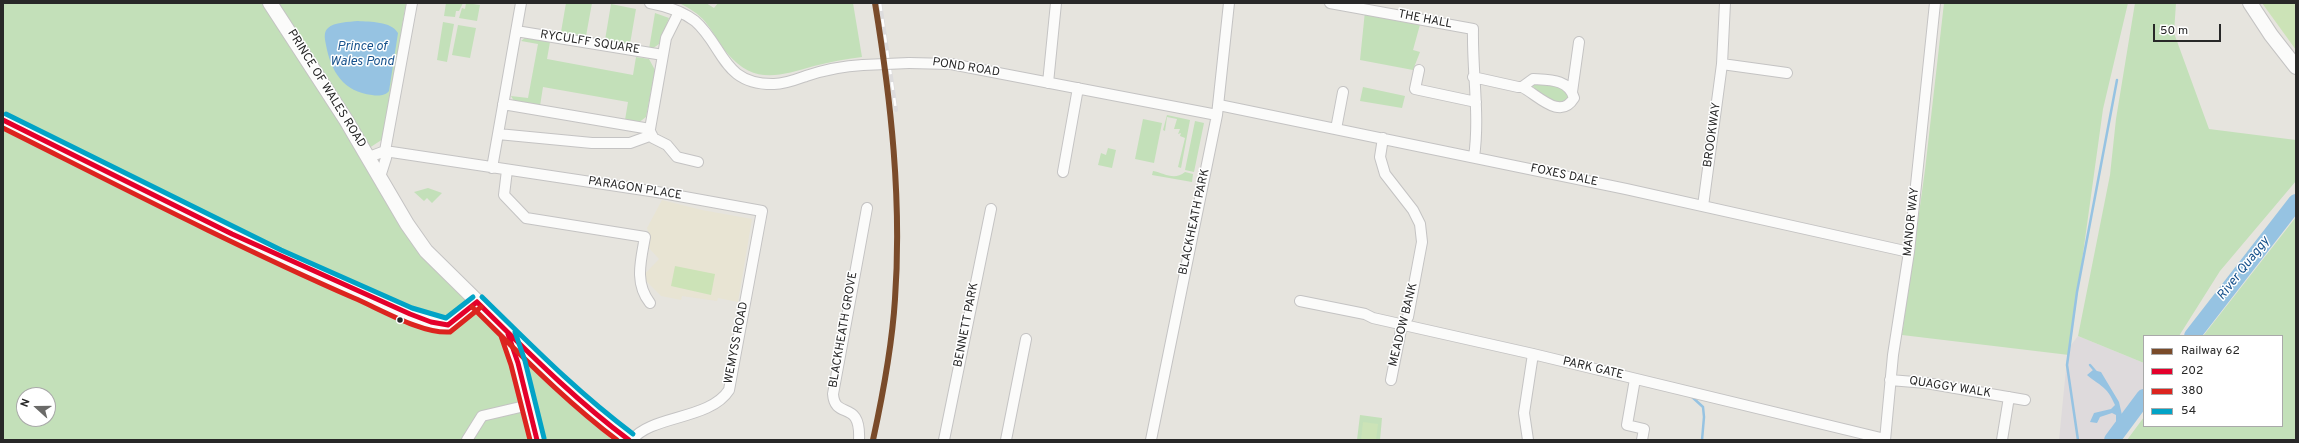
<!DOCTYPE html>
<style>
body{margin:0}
#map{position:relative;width:2299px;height:443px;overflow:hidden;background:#e6e4de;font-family:Overpass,sans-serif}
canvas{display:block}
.frame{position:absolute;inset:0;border:4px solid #282828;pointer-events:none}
.legend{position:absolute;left:2143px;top:335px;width:140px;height:92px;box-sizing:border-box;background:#fff;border:1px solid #a9a9a9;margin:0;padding:5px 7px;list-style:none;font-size:12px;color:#282828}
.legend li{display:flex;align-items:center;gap:8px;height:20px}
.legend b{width:20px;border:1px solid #a9a9a9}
.north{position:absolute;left:16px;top:387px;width:40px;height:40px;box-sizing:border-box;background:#fff;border:1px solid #a9a9a9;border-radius:50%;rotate:291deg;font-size:11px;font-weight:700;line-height:16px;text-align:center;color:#282828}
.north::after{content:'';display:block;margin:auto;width:14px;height:18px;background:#6a6a68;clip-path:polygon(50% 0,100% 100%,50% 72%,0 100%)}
.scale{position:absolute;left:2153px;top:24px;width:68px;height:18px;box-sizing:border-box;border:2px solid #282828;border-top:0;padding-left:5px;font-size:12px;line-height:14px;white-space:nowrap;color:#282828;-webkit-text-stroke:3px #fff;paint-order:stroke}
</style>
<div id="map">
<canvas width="2299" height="443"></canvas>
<div class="frame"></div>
<ul class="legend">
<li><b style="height:5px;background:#7a4b2a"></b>Railway 62</li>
<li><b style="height:5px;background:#e4002b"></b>202</li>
<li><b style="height:5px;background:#dc241f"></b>380</li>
<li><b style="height:5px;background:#02a3c6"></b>54</li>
</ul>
<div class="north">N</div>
<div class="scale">50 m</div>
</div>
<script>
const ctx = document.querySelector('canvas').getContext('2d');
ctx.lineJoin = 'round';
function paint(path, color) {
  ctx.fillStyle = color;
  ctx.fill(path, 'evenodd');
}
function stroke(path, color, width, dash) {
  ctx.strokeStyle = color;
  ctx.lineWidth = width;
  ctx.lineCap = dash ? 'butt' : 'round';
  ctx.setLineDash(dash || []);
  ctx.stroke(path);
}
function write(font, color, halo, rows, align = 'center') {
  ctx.font = font + ' Overpass,sans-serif';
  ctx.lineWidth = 3;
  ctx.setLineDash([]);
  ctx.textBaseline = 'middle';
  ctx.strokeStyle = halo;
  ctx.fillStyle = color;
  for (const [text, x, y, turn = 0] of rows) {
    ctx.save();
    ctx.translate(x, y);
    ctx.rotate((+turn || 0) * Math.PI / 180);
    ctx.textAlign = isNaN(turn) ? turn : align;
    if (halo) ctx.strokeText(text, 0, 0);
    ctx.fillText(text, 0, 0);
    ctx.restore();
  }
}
paint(new Path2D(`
 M2078 336 2144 363V389L2108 440H2059L2068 349Z`), '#dedadc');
paint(new Path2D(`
 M662 200 702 210 752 219 738 302 718 298 717 301 682 296 681 300 661 296 642 277 659 259 648 247 650 237 647 228Z`), '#e8e4d3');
paint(new Path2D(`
 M3 3H406L383 139 360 154 491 325 503 337 533 440H3ZM24 395H48V419H24Z
 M446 3H463L459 11H456L455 17 444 16Z
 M466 3 480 5 477 21 459 18 462 8 465 9Z
 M566 3H592L586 36 561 32Z
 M679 3H706L714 8 718 3H853L862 57C845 59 830 62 814 66 779 76 754 85 727 53 708 29 710 18 679 3Z
 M1944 3H2128L2103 109 2069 355 1902 335 1925 170Z
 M2135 3H2176L2174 33 2209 129 2296 140V181L2220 271 2179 336H2144V363L2078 336 2110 175 2116 119Z
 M611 4 636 9 630 44 605 40Z
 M1365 11 1421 21 1413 50 1420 52 1413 70 1360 60Z
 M655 13 669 18 659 44 652 49H649Z
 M443 22 454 24 447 62 437 60Z
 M458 25 476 28 470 58 452 55Z
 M526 37 550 42 547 59 633 75 636 57 649 59 655 70 646 117 638 123 625 120 628 102 543 87 540 106 514 101 511 96 528 98 538 44 521 41Z
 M1544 83 1562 87 1569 95 1568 99 1557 105 1536 90 1531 84Z
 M1363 87 1405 96 1402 108 1360 101Z
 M1167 115 1190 120 1181 168 1178 167 1185 138 1180 136 1181 133 1178 134 1180 129H1174L1177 119 1167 117 1165 131 1163 130Z
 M1143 119 1162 123 1154 163 1135 159Z
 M1195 121 1204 123 1194 172 1185 170Z
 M1108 148 1116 150 1112 168 1098 165 1101 153 1106 155Z
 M1153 171C1164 173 1174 181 1185 172L1193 174 1192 182 1152 175Z
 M428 188 442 193 432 203 427 198 424 201 414 192Z
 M2296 217V440H2127L2144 417V426H2282V336H2203Z
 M528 365 531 366 612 440H546Z
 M1360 415 1382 418 1380 440H1357Z`), '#c3e0b9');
paint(new Path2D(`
 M2262 3H2296V50Z
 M675 266 715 274 711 295 671 286Z
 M1363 422 1378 424 1376 440H1361Z`), '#cce3b7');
paint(new Path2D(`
 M358 21C370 22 391 21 398 33L389 91C385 96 378 96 372 95 344 92 331 72 326 45 325 40 323 32 328 28 334 22 349 22 358 21Z
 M2093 370 2101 372 2119 402 2122 415 2129 416 2121 427 2116 422V415L2112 413 2100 417 2097 423 2090 422 2094 413 2111 409 2115 405C2107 386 2100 386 2087 375Z`), '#96c3e2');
stroke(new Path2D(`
 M2090 365 2096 372
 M1691 396 1703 407 1704 417 1702 440
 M2078 440 2067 365 2077 292 2117 80`), '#96c3e2', 2.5);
stroke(new Path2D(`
 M2192 336 2296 202
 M2112 440 2144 397`), '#96c3e2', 16);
const street = new Path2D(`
 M650 3C666 6 682 11 695 21 724 46 722 85 774 84 785 84 795 80 806 76 824 70 843 66 863 65
 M1330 3 1473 29C1472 72 1480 115 1474 157
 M516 31 663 55
 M909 63 951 64 1217 115
 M1722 64 1787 73
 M1419 70 1415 89 1476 102
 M1473 77 1518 87H1522L1533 79C1549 80 1569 79 1574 98 1560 121 1538 95 1522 87
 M1048 83 1056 3
 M1572 92 1579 42
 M503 104 650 129 666 38 679 12
 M1219 105 1626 189 1909 252
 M1336 129 1343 92
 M650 131 653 138 667 145 677 157 698 162
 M498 134 592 143H630L652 135
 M1383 138 1380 157 1385 174 1413 210 1420 224 1422 242 1408 317 1401 330 1391 380
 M369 157 385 151 657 192 762 211 729 390C710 420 651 415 632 440
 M492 168 521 3
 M507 170 504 195 526 218 645 237C641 260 634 283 650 303
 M1063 172 1078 88
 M380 177 386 158 385 151 412 3
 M1703 206 1722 64 1725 3
 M1300 301 1365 314 1373 318 1533 354 1885 439
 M1635 379 1627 425 1644 429 1642 440
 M1890 380 1926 383 2025 400
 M467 440 482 416 529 405
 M859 440C861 398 835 421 833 394L867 208
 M944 440 991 209
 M1006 440 1026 339
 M1151 440 1217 115 1229 3
 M1528 440 1524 413 1533 354
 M1885 440 1893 355 1909 252 1935 3
 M2002 440 2009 397`);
const secondary = new Path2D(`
 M270 3 346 120 407 224 426 251 555 378 597 416 629 440
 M2250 3 2271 35 2296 67
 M3 120C125 181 246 245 371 298 388 305 431 326 448 325L477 302
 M509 335 518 363 537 440`);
stroke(street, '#c4c3c3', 12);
stroke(secondary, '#c4c3c3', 16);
stroke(street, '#fbfbfa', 10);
stroke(secondary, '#fbfbfa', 14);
const rail = new Path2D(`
 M880 3 896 110`);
stroke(rail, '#dddcdd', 4);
stroke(rail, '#fff', 2.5, [8]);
const streetBridge = new Path2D(`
 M863 65 909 63`);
stroke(streetBridge, '#c4c3c3', 12, []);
stroke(streetBridge, '#fbfbfa', 10);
stroke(new Path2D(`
 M3 120 232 234 410 314 431 322 448 325 477 302
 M477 302C526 350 574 399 629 440
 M508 334 518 363 537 440`), '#e4002b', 5);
stroke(new Path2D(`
 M3 128C119 186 235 246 354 298 380 309 422 334 450 332L481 307
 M472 307C519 353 565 401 617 440
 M501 336 511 365 530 440`), '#dc241f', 5);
stroke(new Path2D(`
 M6 114 281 250 412 308 446 318 473 297
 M482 297C531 345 578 393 633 434
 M515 332 525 361 544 438`), '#02a3c6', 5);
stroke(new Path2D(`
 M873 440C883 394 892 347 895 299 902 200 891 101 875 3`), '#7a4b2a', 6);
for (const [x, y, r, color] of [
 [400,320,3.5,"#282828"]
]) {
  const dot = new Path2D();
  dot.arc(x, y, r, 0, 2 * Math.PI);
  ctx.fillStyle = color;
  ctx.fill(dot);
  stroke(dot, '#fff', 1.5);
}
write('12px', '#282828', '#fff', [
 ["THE HALL",1425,20,11],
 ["RYCULFF SQUARE",590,43,9],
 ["POND ROAD",966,68,9],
 ["PRINCE OF WALES ROAD",326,89,58],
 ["BROOKWAY",1713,135,-82],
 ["FOXES DALE",1564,176,12],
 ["PARAGON PLACE",635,189,9],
 ["BLACKHEATH PARK",1195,222,-78],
 ["MANOR WAY",1912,222,-84],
 ["BENNETT PARK",967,325,-79],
 ["MEADOW BANK",1404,325,-76],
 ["BLACKHEATH GROVE",844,330,-80],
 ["WEMYSS ROAD",737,343,-79],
 ["PARK GATE",1593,369,13],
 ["QUAGGY WALK",1950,388,9]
]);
write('italic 13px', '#17528c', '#fff', [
 ["Prince of",362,47],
 ["Wales Pond",362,62],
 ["River Quaggy",2244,269,-52]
]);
</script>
